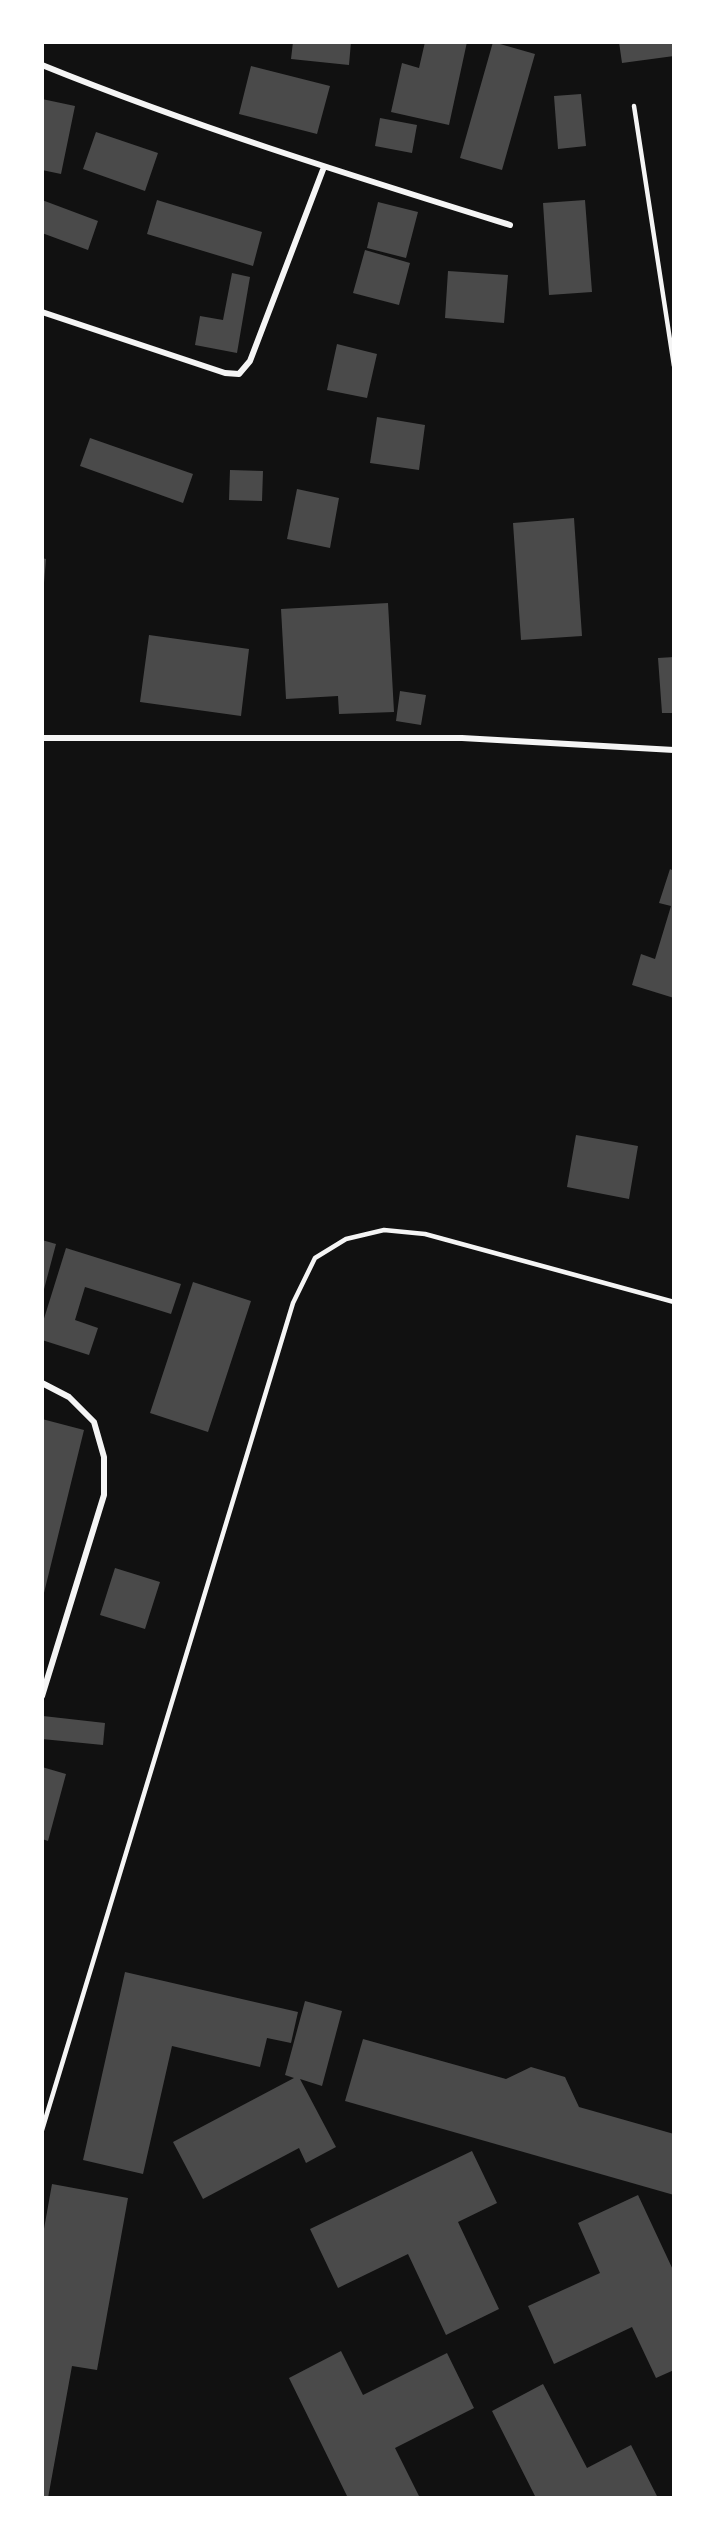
<!DOCTYPE html>
<style>
body{margin:0}
#map{position:relative;width:716px;height:2540px;overflow:hidden;background:#111;font-family:Arial,sans-serif}
canvas{display:block}
.frame{position:absolute;inset:0;border:44px solid #fff;pointer-events:none}
</style>
<div id="map">
<canvas width="716" height="2540"></canvas>
<div class="frame"></div>
</div>
<script>
const ctx = document.querySelector('canvas').getContext('2d');
ctx.lineJoin = 'round';
function paint(path, color) {
  ctx.fillStyle = color;
  ctx.fill(path, 'evenodd');
}
function stroke(path, color, width, dash) {
  ctx.strokeStyle = color;
  ctx.lineWidth = width;
  ctx.lineCap = dash ? 'butt' : 'round';
  ctx.setLineDash(dash || []);
  ctx.stroke(path);
}
paint(new Path2D(`
 M293 42H351L349 65 291 59Z
 M425 42H467L449 125 391 112 402 63 419 68Z
 M493 42 535 54 502 170 460 158Z
 M619 42H674V56L622 63Z
 M251 66 330 86 317 134 239 114Z
 M581 94 586 146 558 149 554 96Z
 M42 99 75 106 61 174 42 170Z
 M380 118 417 125 412 153 375 146Z
 M96 132 158 153 145 191 83 169Z
 M42 200 98 221 88 250 42 233Z
 M157 200 262 232 253 266 147 234Z
 M585 200 592 292 549 295 543 203Z
 M378 202 418 212 406 258 367 248Z
 M365 250 410 263 399 305 353 293Z
 M448 271 508 275 504 323 445 318Z
 M232 273 250 277 237 353 195 345 200 316 223 320Z
 M337 344 377 354 367 398 327 390Z
 M377 417 425 425 419 470 370 463Z
 M90 438 193 474 183 503 80 466Z
 M230 470 263 471 262 501 229 500Z
 M297 489 339 498 330 548 287 539Z
 M574 518 582 636 521 640 513 523Z
 M42 558 46 559 44 583H42Z
 M388 603 394 712 339 714 338 696 286 699 281 609Z
 M149 635 249 649 241 716 140 702Z
 M674 657V713H662L658 658Z
 M400 691 426 695 421 725 396 721Z
 M670 869 674 871V998L632 985 641 954 655 959 671 906 659 903Z
 M576 1135 638 1146 629 1199 567 1187Z
 M42 1240 56 1244 43 1293H42Z
 M66 1248 181 1284 171 1314 85 1287 75 1320 98 1328 89 1355 42 1340V1325Z
 M193 1282 251 1301 208 1432 150 1413Z
 M42 1419 84 1430 43 1597H42Z
 M115 1568 160 1582 145 1629 100 1615Z
 M43 1716 105 1723 103 1745 42 1739Z
 M42 1767 66 1774 48 1841 42 1839Z
 M125 1972 298 2012 291 2043 267 2038 260 2067 172 2046 143 2174 83 2160Z
 M305 2001 342 2011 322 2086 300 2079 336 2147 306 2163 299 2148 203 2199 173 2142 294 2078 285 2075Z
 M363 2039 506 2079 531 2067 565 2077 579 2107 674 2134V2195L345 2101Z
 M472 2151 497 2203 458 2222 499 2309 446 2335 408 2254 338 2288 310 2229Z
 M52 2184 128 2198 97 2370 72 2366 48 2498H42V2240Z
 M638 2195 674 2272V2370L656 2378 632 2327 554 2364 528 2306 600 2273 578 2223Z
 M341 2351 363 2395 447 2353 474 2408 395 2448 419 2496 348 2498 289 2378Z
 M543 2384 587 2468 631 2445 658 2498H536L492 2411Z`), '#4a4a4a');
stroke(new Path2D(`
 M634 106 674 366
 M42 2130 293 1303 315 1258 346 1239 384 1230 425 1234 674 1302`), '#f5f5f5', 4.5);
stroke(new Path2D(`
 M42 65C195 127 353 176 510 225
 M42 312 225 373 239 374 250 361 324 167
 M42 738H462L674 750
 M42 1383 69 1397 94 1422 104 1457V1495L42 1696`), '#f5f5f5', 6);
</script>
